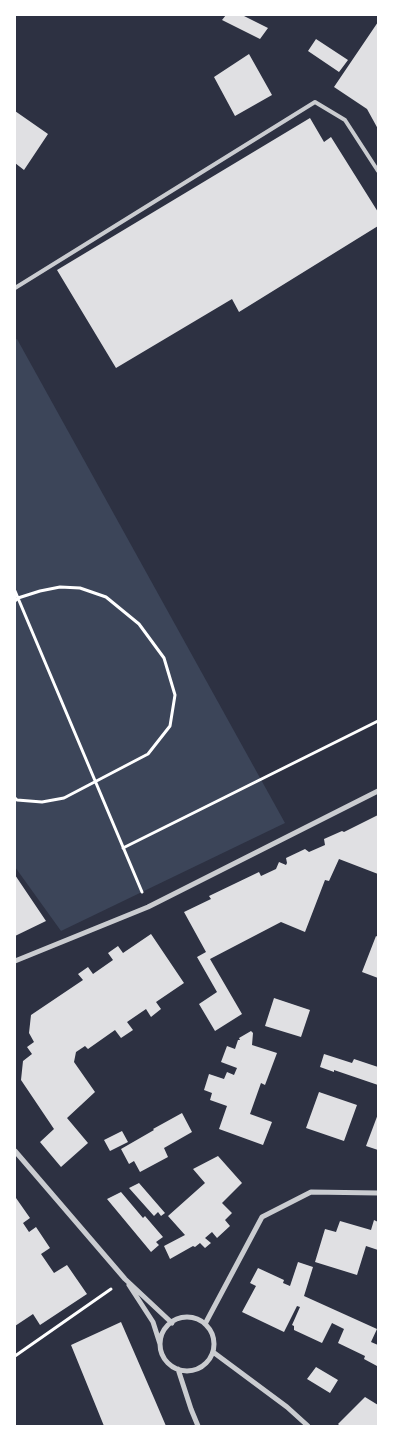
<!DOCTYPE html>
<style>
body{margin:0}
#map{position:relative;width:393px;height:1441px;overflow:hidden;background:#2d3142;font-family:"Fira Sans Condensed",sans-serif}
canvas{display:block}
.frame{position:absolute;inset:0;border:16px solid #fff;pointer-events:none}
</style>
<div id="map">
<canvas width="393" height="1441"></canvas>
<div class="frame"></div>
</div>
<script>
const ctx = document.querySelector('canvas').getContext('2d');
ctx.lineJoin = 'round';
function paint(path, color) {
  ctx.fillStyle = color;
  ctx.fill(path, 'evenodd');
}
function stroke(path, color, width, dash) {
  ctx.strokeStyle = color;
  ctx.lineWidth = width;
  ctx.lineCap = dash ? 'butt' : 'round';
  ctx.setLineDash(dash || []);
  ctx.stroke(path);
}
paint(new Path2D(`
 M17 339 285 823 61 931 15 867V340Z`), '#3c4559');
paint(new Path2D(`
 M226 15H242L268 28 260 39 222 20Z
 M378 22V129L367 109 334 87Z
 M316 39 348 60 339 72 308 51Z
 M249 54 272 95 235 116 214 77Z
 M15 111 48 134 24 170 15 163Z
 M310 118 324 142 331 137 378 212V226L239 312 232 299 116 368 57 270Z
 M378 815V874L339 859 329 881 325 880 305 932 281 922 210 959 242 1014 215 1031 199 1004 217 992 197 957 206 952 184 912 211 899 209 896 259 872 261 876 276 869 279 862 286 865 287 863 286 858 305 849 309 852 325 845 324 839 342 831 344 832Z
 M15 875 46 921 15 936Z
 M151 934 184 983 156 1002 161 1009 151 1017 146 1009 127 1022 133 1030 121 1038 115 1030 88 1049 85 1046 76 1052 74 1062 95 1092 67 1118 88 1143 61 1167 40 1142 54 1129 21 1080 23 1061 32 1054 27 1047 34 1042 29 1033 31 1015 83 980 78 974 88 967 93 974 113 960 108 953 118 946 123 953Z
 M376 936 378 937V978L362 972Z
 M274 998 310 1010 301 1037 265 1026Z
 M251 1031 253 1033 252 1045 277 1053 265 1085 261 1083 250 1114 272 1122 263 1145 219 1129 227 1106 210 1100 212 1093 204 1090 209 1074 224 1079 227 1072 234 1075 237 1068 221 1062 227 1046 235 1049 238 1040H240L239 1038Z
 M324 1054 352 1063 354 1059 378 1067V1085L334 1070V1072L320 1067Z
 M319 1092 357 1105 344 1141 306 1128Z
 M182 1113 192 1132 164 1148 168 1157 140 1172 134 1161 129 1164 121 1149 154 1130 153 1129Z
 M378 1114V1150L366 1146Z
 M122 1131 128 1142 110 1151 104 1140Z
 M218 1156 242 1183 222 1203 232 1213 225 1220 230 1226 217 1238 212 1232 205 1238 211 1243 205 1248 200 1243 195 1247 193 1246 170 1259 164 1246 185 1235 168 1216 205 1183 193 1169Z
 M139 1183 165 1213 161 1216 158 1212 154 1216 129 1188Z
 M121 1192 143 1218 145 1216 163 1237 156 1242 159 1245 151 1252 107 1199Z
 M16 1198 30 1218 23 1223 29 1232 36 1227 50 1248 41 1254 54 1273 67 1265 87 1294 40 1325 33 1314 15 1326V1199Z
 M374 1220 378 1222V1250L366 1246 357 1275 315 1262 325 1229 336 1232 340 1221 371 1230Z
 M298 1262 313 1267 304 1296 377 1329 371 1342 378 1345V1363L377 1366 364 1359 365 1356 338 1343 344 1329 332 1323 322 1343 294 1330V1326L292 1325 300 1307 297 1306 284 1332 242 1312 256 1286 250 1283 258 1268 284 1280 283 1283 290 1286Z
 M121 1322 154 1398 166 1426H104L71 1345Z
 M316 1367 338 1380 330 1393 307 1379Z
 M365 1397 378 1405V1426H340L338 1424Z`), '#e0e0e3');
stroke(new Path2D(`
 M15 591 142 892
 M15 601 18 598 40 591 60 587 80 588 106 597 139 624 164 658 175 695 170 726 148 754 64 798 42 802 17 800 15 798
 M123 848 378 721
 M15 1356 111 1289`), '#fff', 3);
stroke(new Path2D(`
 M15 288 315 102 345 120 378 171`), '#caccd0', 4);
stroke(new Path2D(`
 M15 961 148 907 378 791
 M15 1151 125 1279 172 1323
 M129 1285 153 1322 160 1344
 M160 1344a27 27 0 1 1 54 0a27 27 0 1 1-54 0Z
 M205 1324 262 1217 311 1192 378 1193
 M213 1352 287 1407 308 1426
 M178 1369 191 1409 198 1426`), '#caccd0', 5);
</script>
